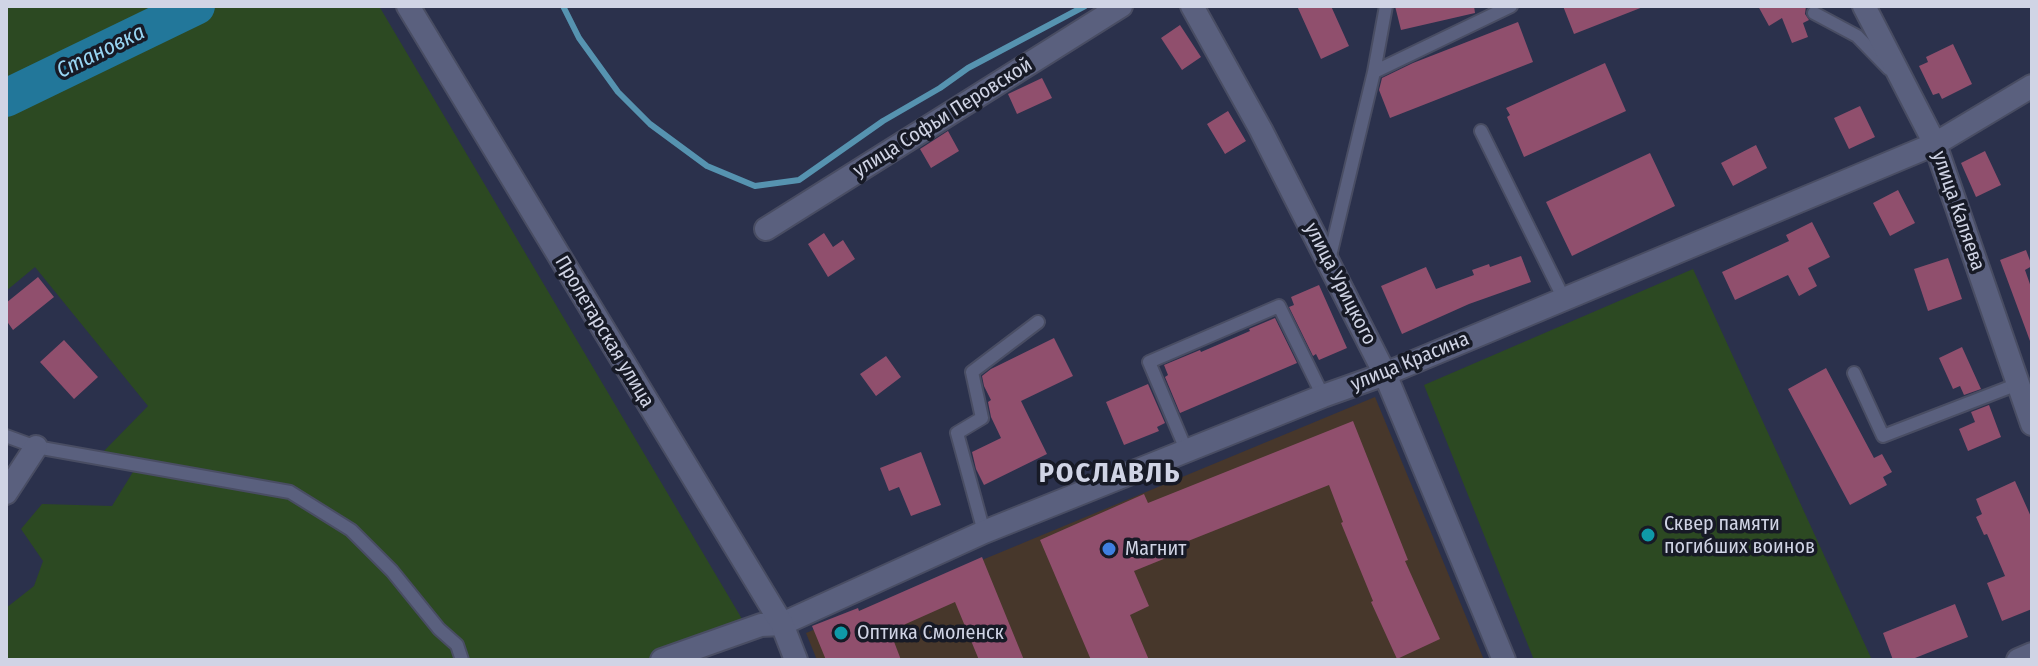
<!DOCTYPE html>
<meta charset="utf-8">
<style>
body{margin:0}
#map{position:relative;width:2038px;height:666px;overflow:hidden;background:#2b314c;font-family:"Fira Sans Condensed",sans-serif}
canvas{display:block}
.frame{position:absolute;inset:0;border:8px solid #d0d4e5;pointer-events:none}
</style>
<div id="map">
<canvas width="2038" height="666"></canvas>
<div class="frame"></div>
</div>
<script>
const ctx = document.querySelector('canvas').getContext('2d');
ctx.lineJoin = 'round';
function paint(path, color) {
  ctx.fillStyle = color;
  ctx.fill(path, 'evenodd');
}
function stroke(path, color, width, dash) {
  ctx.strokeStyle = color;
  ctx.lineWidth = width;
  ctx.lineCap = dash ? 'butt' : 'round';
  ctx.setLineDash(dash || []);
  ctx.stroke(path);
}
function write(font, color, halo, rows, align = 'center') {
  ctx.font = font + ' "Fira Sans Condensed",sans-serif';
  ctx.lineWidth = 7;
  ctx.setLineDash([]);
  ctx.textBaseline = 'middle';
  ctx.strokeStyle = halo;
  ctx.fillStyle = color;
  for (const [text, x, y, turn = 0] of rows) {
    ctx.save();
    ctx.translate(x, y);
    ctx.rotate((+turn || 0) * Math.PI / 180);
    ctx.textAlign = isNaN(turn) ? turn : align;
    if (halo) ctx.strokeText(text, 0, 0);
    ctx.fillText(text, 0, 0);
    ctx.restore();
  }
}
paint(new Path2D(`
 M1375 397 1484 660H817L806 633Z`), '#47372b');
paint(new Path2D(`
 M6 6H379L745 624 663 660H6V608L34 586 43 561 21 529 42 504 112 506 136 467 104 451 148 406 35 267 6 291Z
 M1693 269 1872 660H1534L1424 385Z`), '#2c4922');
stroke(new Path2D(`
 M563 6 579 38 618 92 650 124 707 166 755 186 799 180 883 121 940 88 968 68 1085 6`), '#5693b0', 6);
stroke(new Path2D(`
 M6 98 196 6`), '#22779a', 38);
paint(new Path2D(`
 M1297 6H1331L1349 46 1321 59Z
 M1395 6H1474L1475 13 1401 30Z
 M1563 6H1643V7L1574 34Z
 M1758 6H1806L1805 14 1809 20 1803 23 1808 37 1792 43 1782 18 1769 26Z
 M1518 22 1533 62 1390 118 1379 90 1382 78 1413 63Z
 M1180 25 1201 57 1182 70 1161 38Z
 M1953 44 1972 84 1942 99 1939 93 1933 95 1919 66 1928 62 1926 57Z
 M1605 63 1626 111 1524 157 1507 117 1510 115 1506 108Z
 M1042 78 1052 98 1017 114 1008 94Z
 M1860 106 1875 137 1849 149 1834 118Z
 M1228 111 1246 141 1225 154 1207 124Z
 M948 131 959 151 931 168 920 149Z
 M1756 145 1767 168 1733 186 1721 163Z
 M1985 151 2001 185 1976 197 1961 163Z
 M1650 153 1675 206 1572 256 1546 202Z
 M1898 190 1915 223 1890 236 1873 203Z
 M1812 222 1830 257 1808 268 1817 286 1799 296 1788 275 1735 300 1722 272 1789 241 1786 235Z
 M824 233 833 247 843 240 855 259 828 277 808 244Z
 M2026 250 2032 266 2025 270 2032 290V341H2030L2000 260Z
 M1521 256 1531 282 1469 304 1402 334 1381 286 1426 267 1436 289 1474 275 1472 270 1489 264 1490 267Z
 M1948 258 1962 299 1928 311 1914 269Z
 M38 277 54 297 13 330 6 320V303Z
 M1319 285 1347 348 1319 360 1316 354 1313 356 1289 307 1294 305 1291 297Z
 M1275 318 1297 363 1180 413 1165 377 1168 375 1164 365 1200 350 1201 352 1250 331 1249 329Z
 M1054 338 1073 376 1021 401 1047 454 984 485 976 469 972 452 1001 438 991 417 988 402 991 400 984 386 982 376 991 369Z
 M64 340 98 377 74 399 40 362Z
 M1962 347 1981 389 1964 395 1960 386 1953 389 1939 358Z
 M886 356 901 377 876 396 860 374Z
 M1826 368 1874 458 1882 454 1892 472 1883 477 1887 485 1850 505 1788 389Z
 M1148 384 1165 423 1157 427 1159 431 1124 445 1106 402Z
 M1989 405 2001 437 1968 451 1959 429 1975 422 1971 412Z
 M1353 421 1408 560 1405 561 1440 639 1397 659 1371 602 1373 601 1341 523 1343 522 1329 485 1168 549 1171 556 1134 571 1149 606 1130 615 1149 660H1091L1040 540 1144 494 1148 503Z
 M921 452 941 505 911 516 899 487 889 491 880 468Z
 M2015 481 2032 519V609L2002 621 1987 583 2005 576 1987 534 1984 535 1976 517 1982 514 1976 499Z
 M982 557 1024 660H979L955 602 890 631 901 660H826L812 626 858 608 859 611Z
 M1955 604 1968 637 1910 660H1893L1883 633Z`), '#904f6d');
const service = new Path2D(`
 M1814 13 1857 36 1889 69
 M1374 72 1386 6
 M1481 131 1564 299
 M1329 260 1374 72 1511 6
 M1854 373 1883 436 2018 384
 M6 436 36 447 290 492 351 530 392 571 439 629 457 645 462 660
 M1187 452 1149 362 1279 306 1323 396
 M984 532 957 433 982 418 972 372 1038 322`);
const minor = new Path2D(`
 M1192 6 1261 130 1385 374 1504 660
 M1864 6 1935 144 2032 424
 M766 229 1121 6
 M6 493 36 447
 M662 660 761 625 782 624 984 532 1323 396 1385 374 1935 144 2032 86`);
const secondary = new Path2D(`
 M408 6 782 624 796 660
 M2018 660 2032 654`);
stroke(service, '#494d63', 16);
stroke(minor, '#494d63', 26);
stroke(secondary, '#494d63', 26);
stroke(service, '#5a607e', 12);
stroke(minor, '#5a607e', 22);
stroke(secondary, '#5a607e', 22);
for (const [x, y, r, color] of [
 [1648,535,8,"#0f9aa8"],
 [1109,549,8,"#3f7fe0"],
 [841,633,8,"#0f9aa8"]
]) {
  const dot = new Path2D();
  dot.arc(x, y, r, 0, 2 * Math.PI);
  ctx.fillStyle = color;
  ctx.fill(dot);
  stroke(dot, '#171a26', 3);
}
write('20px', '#d0d4e5', '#171a26', [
 ["улица Софьи Перовской",943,118,-32],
 ["улица Каляева",1958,211,71],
 ["улица Урицкого",1340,284,63],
 ["Пролетарская улица",604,332,59],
 ["улица Красина",1410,362,-22]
]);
write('20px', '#d0d4e5', '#171a26', [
 ["Сквер памяти",1664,524],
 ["погибших воинов",1664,547],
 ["Магнит",1125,549],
 ["Оптика Смоленск",857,633]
], 'left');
write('italic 22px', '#98d5f3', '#171a26', [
 ["Становка",101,52,-26]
]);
ctx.letterSpacing = '2px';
write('bold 28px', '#d0d4e5', '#171a26', [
 ["РОСЛАВЛЬ",1110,474]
]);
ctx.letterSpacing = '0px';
</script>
